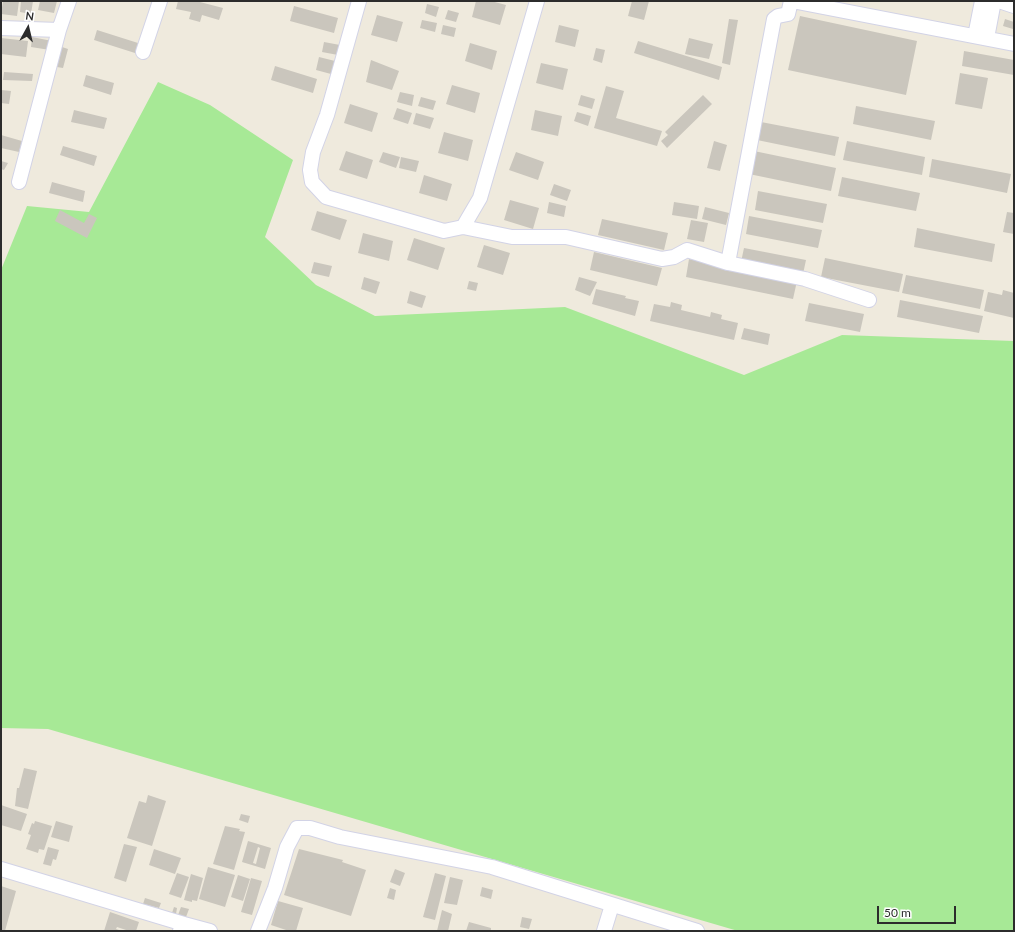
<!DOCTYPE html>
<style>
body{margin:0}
#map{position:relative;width:1015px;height:932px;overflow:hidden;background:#efeadd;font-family:Lato,sans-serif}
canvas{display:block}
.frame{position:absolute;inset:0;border:2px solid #2c2c2c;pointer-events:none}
.north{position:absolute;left:8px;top:8px;width:40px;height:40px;-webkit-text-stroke:3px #fff;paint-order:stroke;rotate:8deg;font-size:11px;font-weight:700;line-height:16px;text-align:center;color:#2c2c2c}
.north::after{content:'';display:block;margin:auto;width:14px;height:18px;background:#2c2c2c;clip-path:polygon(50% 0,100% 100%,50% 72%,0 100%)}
.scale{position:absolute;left:877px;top:906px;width:79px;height:18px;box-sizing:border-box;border:2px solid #2c2c2c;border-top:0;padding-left:5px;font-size:12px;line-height:14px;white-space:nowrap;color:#2c2c2c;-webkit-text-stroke:3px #fff;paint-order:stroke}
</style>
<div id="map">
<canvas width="1015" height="932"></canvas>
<div class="frame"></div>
<div class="north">N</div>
<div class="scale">50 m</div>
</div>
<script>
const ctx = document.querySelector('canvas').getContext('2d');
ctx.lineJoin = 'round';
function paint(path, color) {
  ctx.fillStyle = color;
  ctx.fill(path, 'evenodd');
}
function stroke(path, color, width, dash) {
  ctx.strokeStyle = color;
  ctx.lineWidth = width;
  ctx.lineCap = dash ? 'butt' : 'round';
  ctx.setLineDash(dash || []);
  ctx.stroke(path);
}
paint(new Path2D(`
 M158 82 210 105 293 160 265 237 316 285 375 316 565 307 744 375 842 335 1014 341V931H738L48 729 1 728V270L27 206 89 212Z`), '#a7e996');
paint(new Path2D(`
 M3 1H19L17 16 1 14Z
 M21 1H33L31 14 20 12Z
 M40 1H57L54 13 38 10Z
 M178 1H196L223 8 219 20 202 15 200 22 189 19 191 12 176 9Z
 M476 1H491L506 5 500 25 472 17Z
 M632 1H649L644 20 628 16Z
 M427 4 439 7 436 17 425 13Z
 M294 6 338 18 334 33 290 21Z
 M448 10 459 13 456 22 445 19Z
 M377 15 403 22 397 42 371 35Z
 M800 16 917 41 906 95 788 70Z
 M729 19 738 20 730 65 722 63Z
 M1005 19 1014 22 1013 29 1003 26Z
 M422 20 437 23 435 32 420 28Z
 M443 25 456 28 454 37 441 34Z
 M559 25 579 30 575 47 555 42Z
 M97 30 138 43 135 53 94 40Z
 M32 37 52 41 50 50 31 47Z
 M1 38 28 41 26 57 1 54Z
 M689 38 713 44 709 59 685 54Z
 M638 41 722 67 719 80 634 53Z
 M324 42 340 45 338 55 322 52Z
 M470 43 497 51 492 70 465 61Z
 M62 47 68 49 63 68 57 67Z
 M596 48 605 50 602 63 593 60Z
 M964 51 1014 60V75L962 66Z
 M319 57 335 61 331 74 316 70Z
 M371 60 399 71 392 90 366 82Z
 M541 63 568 69 563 90 536 83Z
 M275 66 317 79 313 93 271 80Z
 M4 72 33 74 32 81 3 80Z
 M960 73 988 78 982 109 955 104Z
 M86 75 114 83 111 95 83 86Z
 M452 85 480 93 475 113 446 104Z
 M606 86 624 91 616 118 662 131 657 146 594 128Z
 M1 90 11 91 9 104 1 103Z
 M400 92 414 95 412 106 397 102Z
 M581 95 595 99 592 109 578 105Z
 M703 95 712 104 667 148 661 141 668 135 665 132Z
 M421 97 436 101 433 110 418 106Z
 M350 104 378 113 372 132 344 123Z
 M856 106 935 121 931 140 853 124Z
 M397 108 412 113 408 124 393 119Z
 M74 110 107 118 104 129 71 122Z
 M535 110 562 116 558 136 531 130Z
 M577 112 591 116 588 126 574 121Z
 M416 113 434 118 430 129 413 124Z
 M761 122 839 137 835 156 757 140Z
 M444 132 473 140 468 161 438 153Z
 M1 135 22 141 19 152 1 148Z
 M714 141 727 145 720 171 707 168Z
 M847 141 925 157 922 175 843 160Z
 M63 146 97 156 94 166 60 155Z
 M346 151 373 160 367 179 339 170Z
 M754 151 836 168 831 191 749 174Z
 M383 152 400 157 396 168 379 162Z
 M516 152 544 162 538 180 509 170Z
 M401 157 419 161 416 172 399 168Z
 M932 159 1011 174 1007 193 929 177Z
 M1 161 8 163 4 170 1 169Z
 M424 175 452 184 447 201 419 193Z
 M842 177 920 193 916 211 838 196Z
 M52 182 85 191 83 202 49 193Z
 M554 184 571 190 567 201 550 195Z
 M758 191 827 204 823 223 755 210Z
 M510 200 539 208 533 229 504 220Z
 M549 202 566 206 564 217 547 213Z
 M674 202 699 206 697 219 672 215Z
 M705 207 729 213 726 225 702 219Z
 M60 210 84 223 89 214 97 218 87 238 55 221Z
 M317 211 347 220 340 240 311 230Z
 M1007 212 1014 213V234L1003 232Z
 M749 216 822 230 818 248 746 234Z
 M602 219 668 233 664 250 598 235Z
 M691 220 708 223 704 242 687 239Z
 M917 228 995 244 992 262 914 247Z
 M363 233 393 241 389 261 358 253Z
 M414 238 445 248 438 270 407 260Z
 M484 245 510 253 503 275 477 267Z
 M744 248 806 260 803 274 741 262Z
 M594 252 662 268 657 286 590 270Z
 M825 258 903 274 899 292 821 277Z
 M689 259 797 281 793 299 686 277Z
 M314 262 332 266 329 277 311 273Z
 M906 275 984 290 980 309 902 293Z
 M364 277 380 282 376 294 361 289Z
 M579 277 597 282 590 296 575 290Z
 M469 281 478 283 476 291 467 289Z
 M596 289 626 296 625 298 639 301 635 316 592 304Z
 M1003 290 1014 293V318L984 311 988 292 1002 295Z
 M410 291 426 296 422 308 407 303Z
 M900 300 983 316 979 333 897 317Z
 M671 302 682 305 681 310 710 317 711 312 722 315 721 319 738 323 734 340 650 321 654 304 670 307Z
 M809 303 864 314 860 332 805 321Z
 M744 328 770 334 768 345 741 339Z
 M24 768 37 771 28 809 15 806 17 788H19Z
 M148 795 166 801 152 846 127 838 139 801 146 803Z
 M1 805 27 814 21 831 1 825Z
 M241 814 250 816 248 823 239 820Z
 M35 821 52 826 44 850 39 849 38 853 26 849 31 835 28 834 32 823 34 824Z
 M56 821 73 826 69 842 51 837Z
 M225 826 240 829 239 831 245 832 234 870 213 864Z
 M248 841 271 848 265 869 242 862ZM258 847 260 848 256 864 253 863Z
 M124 844 137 847 126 882 114 878Z
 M48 847 59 850 56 860 53 859 51 866 43 864Z
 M154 849 181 858 175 874 149 865Z
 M299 849 343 860 342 862 366 870 351 916 284 895Z
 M208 867 235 875 225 907 199 899Z
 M395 869 405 873 400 886 390 882Z
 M177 873 189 877 181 898 169 894Z
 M435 873 446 876 435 920 423 917Z
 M191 874 203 878 197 901 192 900V902L184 900Z
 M238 875 250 879 243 901 231 897Z
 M450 877 463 880 457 905 444 903Z
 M251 878 262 881 252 915 241 912Z
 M1 886 16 891 5 931H1Z
 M482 887 493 890 491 899 480 896Z
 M390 888 396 890 394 900 387 898Z
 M145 898 161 903 159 908 143 904Z
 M278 901 303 908 296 931H289L271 925Z
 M174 907 177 908 176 914 172 913Z
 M181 907 189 909 186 917 178 915Z
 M442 910 452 914 448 931H437Z
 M110 912 139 922 136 931H129L117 927 116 929 122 931H104Z
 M522 917 532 919 529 929 520 927Z
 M469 922 491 928V931H466Z`), '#cac6bd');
const minor = new Path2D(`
 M359 1 327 115 313 152 310 170 312 182 326 197 444 231 463 227 480 198 537 1
 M792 1 1014 44
 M999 1 1014 6
 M1 28 59 30
 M975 36 982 1
 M987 38 994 1
 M143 52 160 1
 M19 182 59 30 69 1
 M463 227 512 237H566L662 259 674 257 687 250 728 263 805 279 869 300
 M728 263 774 19 778 16 788 14 791 1
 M1 869 184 924
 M180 931 184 924 210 931
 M258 931 275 888 287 847 297 828H310L340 837 492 867 697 931
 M604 931 612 905`);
stroke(minor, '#d2d3e6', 16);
stroke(minor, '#fff', 14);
</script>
